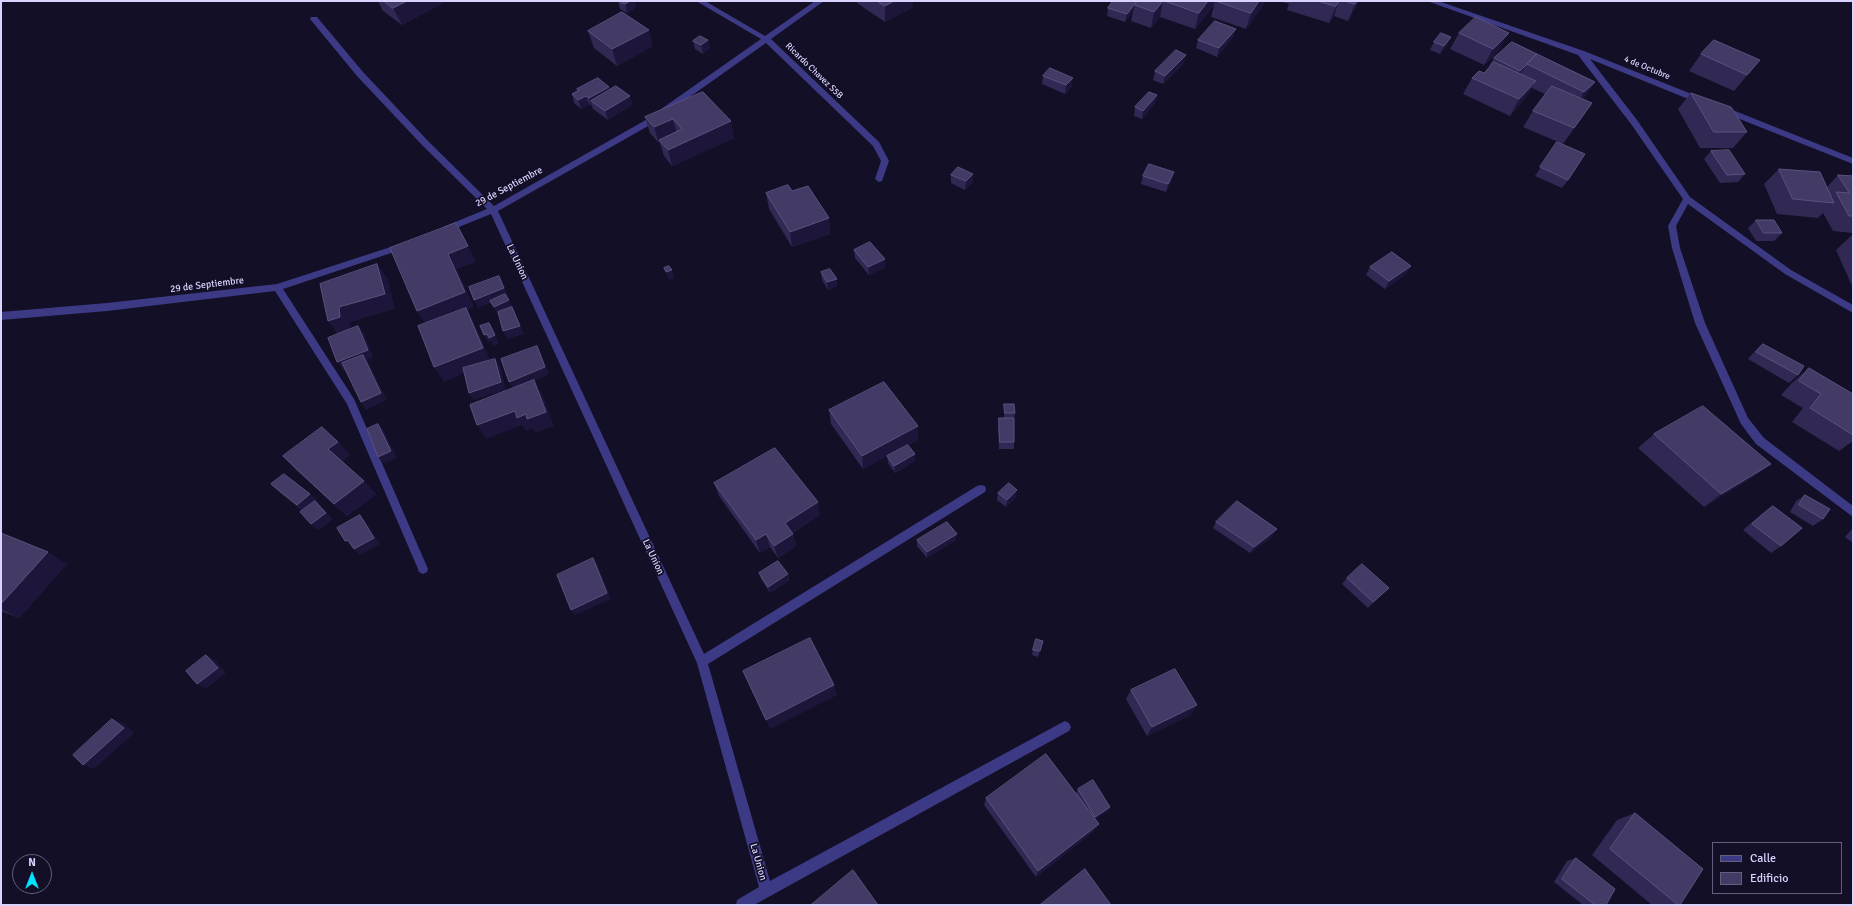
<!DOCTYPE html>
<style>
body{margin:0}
#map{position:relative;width:1854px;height:906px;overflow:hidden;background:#130f26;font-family:Signika,sans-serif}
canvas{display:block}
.frame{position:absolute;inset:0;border:2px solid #d9d4ff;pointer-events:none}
.legend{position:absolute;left:1712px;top:842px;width:130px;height:52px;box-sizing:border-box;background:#130f26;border:1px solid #625e7d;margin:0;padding:5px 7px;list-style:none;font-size:12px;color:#d9d4ff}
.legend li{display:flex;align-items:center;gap:8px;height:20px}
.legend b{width:20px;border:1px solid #625e7d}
.north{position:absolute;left:12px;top:854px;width:40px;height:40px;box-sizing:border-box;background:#130f26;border:1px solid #625e7d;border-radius:50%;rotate:0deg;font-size:11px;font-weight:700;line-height:16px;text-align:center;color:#d9d4ff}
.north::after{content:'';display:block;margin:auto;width:14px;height:18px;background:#00e5ff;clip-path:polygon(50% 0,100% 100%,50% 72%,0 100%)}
</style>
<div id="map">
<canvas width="1854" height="906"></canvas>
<div class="frame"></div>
<ul class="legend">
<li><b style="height:5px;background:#3d3a85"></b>Calle</li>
<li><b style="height:11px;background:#433a66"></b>Edificio</li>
</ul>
<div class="north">N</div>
</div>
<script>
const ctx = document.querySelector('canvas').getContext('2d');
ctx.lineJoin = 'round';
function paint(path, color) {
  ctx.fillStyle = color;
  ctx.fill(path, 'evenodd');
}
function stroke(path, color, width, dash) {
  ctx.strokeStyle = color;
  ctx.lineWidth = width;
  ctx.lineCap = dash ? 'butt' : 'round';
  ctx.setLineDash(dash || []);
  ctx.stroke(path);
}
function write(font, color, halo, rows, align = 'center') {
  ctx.font = font + ' Signika,sans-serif';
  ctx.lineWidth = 3.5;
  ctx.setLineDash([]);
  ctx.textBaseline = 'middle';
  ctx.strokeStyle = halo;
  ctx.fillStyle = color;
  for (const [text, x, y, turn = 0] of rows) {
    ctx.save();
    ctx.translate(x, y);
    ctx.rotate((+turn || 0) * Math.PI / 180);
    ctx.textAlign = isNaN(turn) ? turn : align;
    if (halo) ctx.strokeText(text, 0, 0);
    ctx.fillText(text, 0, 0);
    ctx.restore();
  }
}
paint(new Path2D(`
 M696 1H705L765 36 815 1H824L771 39 879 142 889 161 882 181 879 182 875 179 881 161 873 146 766 43 650 125 498 211 704 654 977 486 981 485 985 486 986 489 985 492 708 664 770 881 1061 723 1065 721 1069 723 1071 727 1069 731 754 905H736L737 900 759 887 697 663 491 214 449 231H443L442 229 443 227 487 209 422 145 357 76 310 19 311 17H317L363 72 428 141 494 206 644 121 761 39Z
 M1427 1H1438L1584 51 1704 99V103H1698L1590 59 1637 120 1690 197 1791 270 1853 305V313L1785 274 1688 204 1676 226 1680 248 1705 323 1748 418 1764 438 1853 506V517L1756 444 1741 424 1695 323 1672 248 1668 226 1683 199 1631 124 1578 55Z
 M1725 107 1853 158V164L1722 112 1721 110Z
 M403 243 407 246 406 248 283 289 354 399 428 569 427 572 423 574 419 572 418 569 347 404 275 291 107 311 1 320V312L107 303 277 284Z`), '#3d3a85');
paint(new Path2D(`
 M378 1H442L443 3 402 25 383 11Z
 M618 1H634L636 7 627 13 620 9Z
 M857 1H913V7L885 22 857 3Z
 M1113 1H1266L1246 29 1211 17 1214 5 1195 29 1160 17 1151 28 1131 21 1133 12 1125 22 1107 16 1108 8Z
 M1282 1H1359L1348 21 1334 16 1329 23 1287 10 1289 4 1282 2Z
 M1236 29 1233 37 1217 57 1196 48 1198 40Z
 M588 31 653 46 617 66 594 48Z
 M1459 33 1500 49 1484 65 1450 49Z
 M1451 37 1447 45 1440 54 1430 50 1434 42Z
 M708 40 710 48 703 54 695 49 693 41Z
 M1512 42 1595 82 1583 99 1592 103 1563 144 1523 127 1533 111 1545 94 1532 88 1526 97 1510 116 1463 94 1472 78 1484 73 1490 67 1489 66 1494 58Z
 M1701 54 1760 60 1734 91 1689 71Z
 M1184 63 1163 84 1153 80 1155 71Z
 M1043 76 1072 86 1065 94 1042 84Z
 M577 89H610L633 104 608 120 593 109 592 106H591L589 104 581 109 574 103 572 94 578 91Z
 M703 92 734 138 672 166 664 156 660 143H659L650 133 645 117Z
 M1691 93 1747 132 1733 148H1700L1678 109Z
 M1157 95 1155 103 1142 119 1134 116 1135 107Z
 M1557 142 1568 180 1562 188 1535 176Z
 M1711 151 1745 174 1738 182 1720 183 1704 159Z
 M1779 169 1827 187 1838 175 1853 176V233L1833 231 1823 213 1818 218 1777 214 1764 184Z
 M973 174V182L965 190 951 183V175Z
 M1143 176 1172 180 1166 192 1141 184Z
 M792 191 829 218 830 234 792 247 769 209 766 193Z
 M1756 220 1782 233 1774 241H1756L1748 228Z
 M1852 235H1853V288L1836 250Z
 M854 250 885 259V267L869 275 855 258Z
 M1411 266 1406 274 1385 289 1366 275 1370 267Z
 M821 272 837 279V286L828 290 822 280Z
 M1763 344 1798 375 1789 383 1748 359 1755 351Z
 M1809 368 1853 394V441L1839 451 1792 422 1803 408 1781 395 1792 383Z
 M1004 404 1015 413 1014 420V449H999L998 425 999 418H1004Z
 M829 410 918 440 892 454 915 461 895 473 888 463 887 456 863 469 831 424Z
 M1654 434 1771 464 1753 477 1704 507 1638 448Z
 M338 442 350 455 342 461 376 494 347 516 296 470 283 456Z
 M714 483 820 515 792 533 793 534 796 546 778 558 770 547 760 553 719 496Z
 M271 484 317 500 316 501 332 519 318 530 311 524 302 510 278 491Z
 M998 493 1016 497 1006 507 997 500Z
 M1805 495 1823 519 1813 526 1790 512 1796 501Z
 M1773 506 1781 546 1771 553 1743 530 1764 512Z
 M1216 522 1273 536 1250 553 1213 528Z
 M1853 528V543L1845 537Z
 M1 533 67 564 19 618 1 611Z
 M917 540H956L927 558 917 546Z
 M759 573 790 580 770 593 761 579Z
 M1347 578 1383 593 1368 608 1342 584Z
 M1043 641 1038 657 1032 655 1033 650Z
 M1131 690 1191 715 1147 736 1126 699Z
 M1078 789 1110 807 1108 811 1095 819 1094 831 1036 877 984 805 986 798 1078 797 1076 793Z
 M1635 813 1680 905H1652L1592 855 1617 820Z
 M1576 858 1606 905H1583L1554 882 1567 861Z`), '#312854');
paint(new Path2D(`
 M407 1H442L443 3 402 25 393 8Z
 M630 1H634L636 7 627 13 625 4Z
 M894 1H913V7L885 22V6Z
 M1137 1H1141L1135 5 1133 12 1125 22 1127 14Z
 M1163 1 1160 17 1151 28 1154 12Z
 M1208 1H1215L1214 5 1195 29 1199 13Z
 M1259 1H1266L1246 29 1251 13Z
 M1339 1 1334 16 1329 23 1336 6Z
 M1357 1H1359L1348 21 1355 4Z
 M1236 29 1233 37 1217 57 1219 48Z
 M649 30 653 46 617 66 612 49Z
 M1509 33 1500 49 1484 65 1493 49Z
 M1451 37 1447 45 1440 54 1444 46Z
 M708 40 710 48 703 54 701 45Z
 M1186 55 1184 63 1163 84 1165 76Z
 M1526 65 1521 73 1515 79 1520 71Z
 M1073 78 1072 86 1065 94 1066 85Z
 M1536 81 1526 97 1510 116 1519 99Z
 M1595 82 1584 98 1574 108 1584 92Z
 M609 87 612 95 591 101 592 106H591L589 98Z
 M1157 95 1155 103 1142 119 1143 111Z
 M586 96 589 104 581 109 578 100Z
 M630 96 633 104 608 120 605 111Z
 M673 119 677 135 659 140 660 143H659L654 127Z
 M731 121 734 138 672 166 668 150Z
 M1174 172 1172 180 1166 192 1168 184Z
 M973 174V182L965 190 966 181Z
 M829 218 830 234 792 247 790 232Z
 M456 223 465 239 476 262 457 269 474 307 467 310 474 323 491 362 444 382 434 367 427 326 417 311 448 254Z
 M885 259V267L869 275 868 267Z
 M377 264 388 279 395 309 350 322 352 332 339 336 328 321 339 307Z
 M1411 266 1406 274 1385 289 1389 281Z
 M672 270 674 278 669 280 666 272Z
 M499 276 508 296 478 308 474 300Z
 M837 279V286L828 290 827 282Z
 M509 300 513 308 516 315 524 334 507 339 503 331 512 308 498 315 494 307Z
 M489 323 499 343 493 346 491 341 488 343 484 335Z
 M358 326 364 333 373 357 367 360 387 400 366 410 361 402 365 360 343 370 337 362Z
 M537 346 541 353 549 374 534 381 542 394 554 426 536 433 533 428 526 431 522 425 486 439 477 425 514 389 509 382Z
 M495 359 500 366 506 390 473 400 469 393Z
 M378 424 384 431 397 458 384 464 378 457Z
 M918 426V440L863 469 862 456Z
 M338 442 350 455 341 462 328 449Z
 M915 454V461L895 473 894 466Z
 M1771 464 1753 477 1704 507 1721 494Z
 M364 481 376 494 347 516 334 504Z
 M1017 490 1016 497 1006 507 1007 500Z
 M310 494 317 500 316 501 332 519 318 530 311 524 304 511 297 505Z
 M818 502 820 515 788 535 785 523Z
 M360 515 366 522 380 544 360 555 354 549Z
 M1277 529 1273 536 1250 553 1254 547Z
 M766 534 770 547 760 553 756 540Z
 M793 534 796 546 778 558 774 546Z
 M957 534 956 540 927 558V552Z
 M348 540 355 546 352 548 345 541Z
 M48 552 67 564 19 618 1 609V604Z
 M593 558 597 564 611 599 575 615 571 610Z
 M788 574 790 580 770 593 768 587Z
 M206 655 215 660 226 673 206 689 197 684Z
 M834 685 837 695 770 729 766 720Z
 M1197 705 1191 715 1147 736 1152 727Z
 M112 719 123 723 134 733 94 769 83 765Z
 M1110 807 1108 811 1093 820 1095 817Z
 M1099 824 1094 831 1036 877 1038 871Z`), '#1d163a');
const building = new Path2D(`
 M384 1H407L393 8Z
 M619 1H630L625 4Z
 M877 1H894L885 6Z
 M1113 1H1137L1127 14 1108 8Z
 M1138 1H1163L1154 12 1135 5Z
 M1165 1H1208L1199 13Z
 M1216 1H1259L1251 13Z
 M1318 1H1339L1336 6Z
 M1345 1H1357L1355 4Z
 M622 12 649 30 612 49 588 31Z
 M1476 17 1509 33 1493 49 1459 33Z
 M1215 21 1236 29 1219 48 1198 40Z
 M1441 33 1451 37 1444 46 1434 42Z
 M700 36 708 40 701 45 693 41Z
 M1714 40 1760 60 1747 75 1701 54Z
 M1512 42 1537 54 1520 71 1494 58Z
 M1176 50 1186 55 1165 76 1155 71Z
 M1537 54 1595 82 1584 92 1527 64Z
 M1494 62 1536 81 1519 99 1472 78 1479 71 1484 73Z
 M1050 68 1073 78 1066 85 1043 76Z
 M598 78 609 87 589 98 586 96 578 100 572 94 579 90 577 89Z
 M616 86 630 96 605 111 591 101Z
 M1552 86 1592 103 1574 128 1533 111Z
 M703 92 731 121 668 150 659 140 682 129 673 119 654 127 645 117Z
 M1149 92 1157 95 1143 111 1135 107Z
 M1691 93 1731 107 1747 132H1714Z
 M1557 142 1585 154 1568 180 1540 167Z
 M1729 150 1745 174 1727 175 1711 151Z
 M1149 164 1174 172 1168 184 1143 176Z
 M958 167 973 174 966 181 951 175Z
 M1779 169 1820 172 1834 203 1793 199Z
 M1838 175 1853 176V216H1849L1836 192 1849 193Z
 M788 185 792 191 808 186 829 218 790 232 766 193Z
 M1756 220H1774L1782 233H1764Z
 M456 223 468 246 448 254 465 292 417 311 390 248Z
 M870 242 885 259 868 267 854 250Z
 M1392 252 1411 266 1389 281 1370 267Z
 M377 264 385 294 339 307 340 317 328 321 320 284Z
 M669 266 672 270 666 272 664 268Z
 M830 269 837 279 827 282 821 272Z
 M499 276 504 288 474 300 469 287Z
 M505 294 509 300 494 307 490 301Z
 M512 307 520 326 503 331 498 312Z
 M466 308 483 348 434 367 418 326Z
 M489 323 495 335 489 338 487 334 484 335 480 326Z
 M358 326 368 350 337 362 328 338Z
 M1763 344 1804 366 1798 375 1756 352Z
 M537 346 545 367 509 382 501 359Z
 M363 355 381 393 361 402 342 363Z
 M495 359 501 382 469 393 463 368Z
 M1809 368 1853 394V435L1810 408 1821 394 1799 381Z
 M534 380 546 412 527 419 526 414 517 418 515 411 477 425 470 405Z
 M884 382 918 426 862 456 829 410Z
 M1004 404H1014L1015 413H1005Z
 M1703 406 1771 464 1721 494 1654 434Z
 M999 418H1014V442H1000Z
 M378 424 391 451 378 457 367 429Z
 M322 427 338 442 328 449 364 481 334 504 283 456Z
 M908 445 915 454 894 466 887 456Z
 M775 448 818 502 785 523 793 534 774 546 766 534 756 540 714 483Z
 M284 474 310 494 297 505 271 484Z
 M1009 483 1017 490 1007 500 998 493Z
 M1805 495 1830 509 1823 519 1799 505Z
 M315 501 326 513 311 524 300 512Z
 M1237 501 1277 529 1254 547 1216 522Z
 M1773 506 1802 528 1781 546 1752 524Z
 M360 515 374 538 354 549 348 540 345 541 337 528Z
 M947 522 957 534 927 552 917 540Z
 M1 533 48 552 1 604Z
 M593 558 607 593 571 610 557 575Z
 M778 561 788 574 768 587 759 573Z
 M1362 564 1389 588 1373 602 1347 578Z
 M810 638 834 685 766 720 743 671Z
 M1036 639 1043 641 1040 651 1033 650Z
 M206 655 218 668 197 684 186 671Z
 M1175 669 1197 705 1152 727 1131 690Z
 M112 719 124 728 83 765 73 755Z
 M1046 754 1099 824 1038 871 986 798Z
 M1093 780 1110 807 1095 817 1078 789Z
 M1635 813 1703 869 1680 905H1678L1610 849Z
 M1576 858 1615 889 1606 905H1595L1562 879Z
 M1085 869 1111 905H1040Z
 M853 870 878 905H811Z`);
paint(building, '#433a66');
stroke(building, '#5a527e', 1);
write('9px', '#d9d4ff', '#130f26', [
 ["4 de Octubre",1647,68,22],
 ["Ricardo Chavez S5B",814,71,44]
]);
write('10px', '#d9d4ff', '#130f26', [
 ["29 de Septiembre",509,187,-28],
 ["La Union",517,262,65],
 ["29 de Septiembre",207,285,-7],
 ["La Union",653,557,65],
 ["La Union",758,862,74]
]);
</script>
